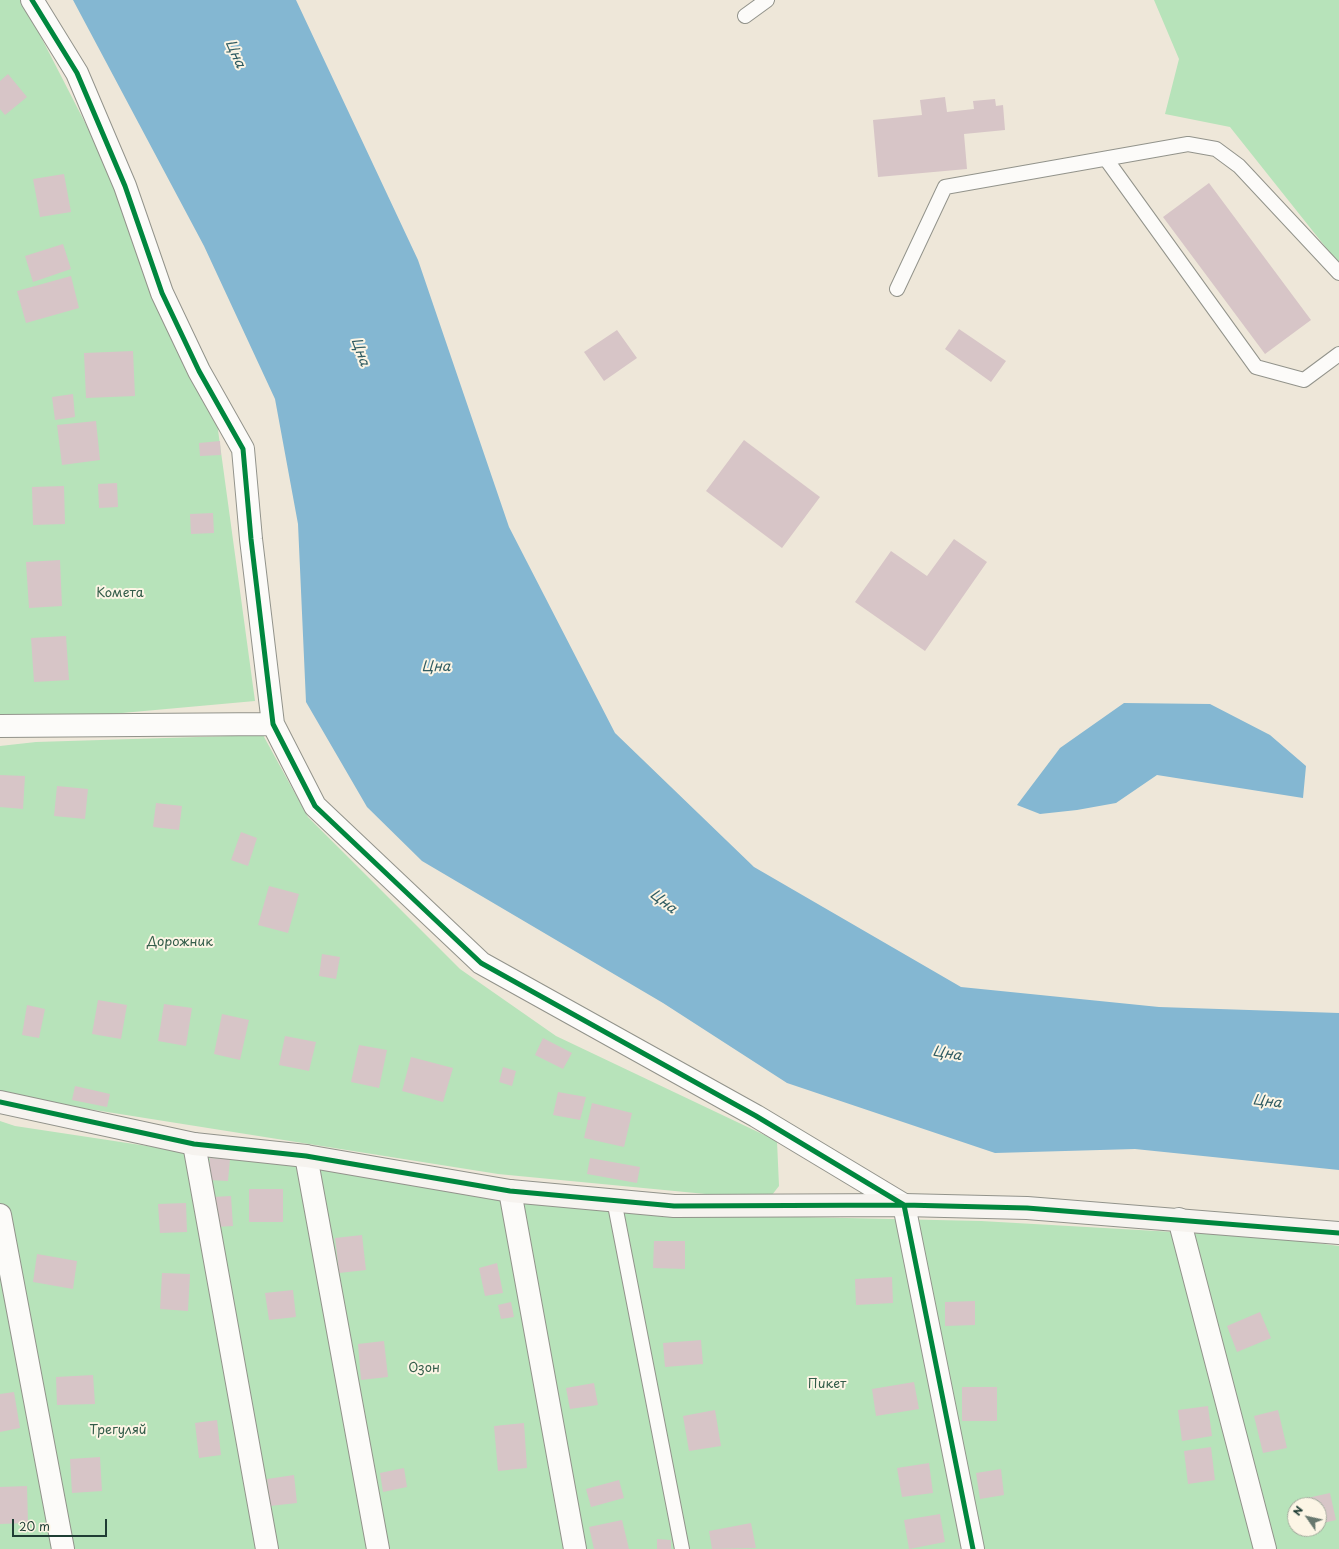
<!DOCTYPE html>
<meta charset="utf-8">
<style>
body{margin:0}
#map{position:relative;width:1339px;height:1549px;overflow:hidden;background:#eee7d9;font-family:"Playpen Sans",sans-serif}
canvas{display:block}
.north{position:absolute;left:1287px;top:1497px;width:40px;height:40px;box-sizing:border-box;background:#fcf5e5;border:1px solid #a4ab9e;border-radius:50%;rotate:304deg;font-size:11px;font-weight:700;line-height:16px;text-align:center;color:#1f3d34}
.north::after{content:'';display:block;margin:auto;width:14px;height:18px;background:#67786e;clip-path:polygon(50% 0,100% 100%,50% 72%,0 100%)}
.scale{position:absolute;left:12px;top:1519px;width:95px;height:18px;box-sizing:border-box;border:2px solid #1f3d34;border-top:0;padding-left:5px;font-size:12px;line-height:14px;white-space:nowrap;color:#1f3d34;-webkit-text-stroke:3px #fcf5e5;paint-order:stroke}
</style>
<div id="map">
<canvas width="1339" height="1549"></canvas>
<div class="north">N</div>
<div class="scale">20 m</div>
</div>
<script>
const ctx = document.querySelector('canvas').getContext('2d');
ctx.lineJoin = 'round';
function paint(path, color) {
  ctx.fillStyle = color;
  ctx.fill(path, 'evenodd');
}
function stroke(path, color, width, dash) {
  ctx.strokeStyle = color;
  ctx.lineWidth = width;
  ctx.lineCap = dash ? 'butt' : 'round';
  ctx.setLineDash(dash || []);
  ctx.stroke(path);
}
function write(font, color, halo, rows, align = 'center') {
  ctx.font = font + ' "Playpen Sans",sans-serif';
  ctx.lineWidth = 4;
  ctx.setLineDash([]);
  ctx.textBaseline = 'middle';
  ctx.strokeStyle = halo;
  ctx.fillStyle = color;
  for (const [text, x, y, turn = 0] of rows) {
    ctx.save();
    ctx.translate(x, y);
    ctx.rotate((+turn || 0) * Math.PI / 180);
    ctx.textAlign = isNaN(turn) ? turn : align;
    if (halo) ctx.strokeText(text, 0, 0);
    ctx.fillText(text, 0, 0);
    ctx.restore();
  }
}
paint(new Path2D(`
 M0 0H22L209 364 255 701 0 724Z
 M1154 0H1339V264L1230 127 1165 114 1179 59Z
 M263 735 308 817 460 969 556 1036 777 1141 779 1186 768 1200 498 1174 0 1095V746L36 742Z
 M0 1121 15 1126 187 1152 259 1549H0Z
 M205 1152 611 1212 678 1549H271Z
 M622 1213 981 1221 1280 1238 1339 1246V1549H689ZM1295 1505H1319V1529H1295Z`), '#b7e3ba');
paint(new Path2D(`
 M73 0H296L418 260 509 527 615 733 754 867 961 987 1159 1007 1339 1013V1170L1135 1149 995 1153 787 1083 663 1003 422 861 367 807 306 702 298 524 275 399 204 246Z
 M1124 703 1210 704 1270 735 1306 766 1303 798 1157 775 1116 803 1077 810 1040 814 1017 805 1060 748Z`), '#84b7d2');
paint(new Path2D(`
 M8 74 27 97 5 115 0 109V81Z
 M945 97 947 112 974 109 973 101 995 99 996 106 1003 105 1005 130 964 134 967 169 878 177 873 120 922 115 920 100Z
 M64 174 71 212 40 217 33 179Z
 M1209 183 1311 320 1265 354 1163 217Z
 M63 244 71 269 33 282 25 256Z
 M71 276 79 308 26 323 17 291Z
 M959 329 1006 361 991 382 945 349Z
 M617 330 637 358 604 381 584 352Z
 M133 351 135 396 86 398 84 353Z
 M73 394 75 417 55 420 52 397Z
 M96 421 100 460 62 465 57 425Z
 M744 440 820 497 782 548 706 491Z
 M220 441 221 455 200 456 199 443Z
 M117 483 118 507 99 508 98 484Z
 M64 486 65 524 33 525 32 487Z
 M213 513 214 533 191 534 190 514Z
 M954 539 987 562 925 651 855 602 891 551 927 576Z
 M60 560 62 606 29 608 26 562Z
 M66 636 69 680 34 682 31 638Z
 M0 775 25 776 23 809 0 807Z
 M57 786 88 789 85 819 54 816Z
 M156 803 182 806 179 830 153 827Z
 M241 832 257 838 248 866 231 860Z
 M269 886 299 894 288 933 258 925Z
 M322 954 340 957 336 979 319 976Z
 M98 1000 127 1005 121 1039 92 1034Z
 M164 1004 192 1008 186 1046 158 1041Z
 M27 1005 45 1009 39 1038 22 1035Z
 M222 1014 249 1020 240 1060 214 1054Z
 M285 1036 316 1042 309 1071 279 1065Z
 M543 1038 572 1053 563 1069 535 1055Z
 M359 1045 387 1050 379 1088 351 1082Z
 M411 1057 453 1068 443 1102 402 1091Z
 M503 1067 516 1071 512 1086 499 1082Z
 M75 1086 110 1094 107 1107 72 1100Z
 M558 1092 586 1097 580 1120 553 1115Z
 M592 1103 632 1113 624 1147 584 1138Z
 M210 1158 230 1159 228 1181 208 1180Z
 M590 1158 640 1167 637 1183 587 1174Z
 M249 1189H283V1222H249Z
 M231 1196 233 1226 215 1227 213 1197Z
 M186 1203 187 1232 160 1233 158 1204Z
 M362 1235 366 1270 339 1273 335 1238Z
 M654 1241H685V1269L653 1268Z
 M37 1254 77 1261 73 1289 33 1282Z
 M497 1263 503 1293 485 1296 479 1268Z
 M162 1273 190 1274 188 1311 160 1309Z
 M892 1277 893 1303 856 1305 855 1279Z
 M293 1290 296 1317 269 1320 265 1293Z
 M975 1301V1325L945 1326V1302Z
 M511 1302 514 1317 501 1319 498 1305Z
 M1260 1312 1271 1338 1237 1352 1227 1326Z
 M701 1340 703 1364 665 1367 663 1343Z
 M384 1341 388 1377 361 1380 358 1344Z
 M93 1375 95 1404 57 1405 56 1377Z
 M914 1382 919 1409 876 1416 872 1389Z
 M594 1383 598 1405 570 1409 566 1388Z
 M962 1387H997V1421H962Z
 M14 1392 20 1428 0 1432V1394Z
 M1208 1406 1212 1436 1182 1441 1178 1410Z
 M715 1410 721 1446 689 1451 683 1416Z
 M1278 1410 1287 1448 1263 1453 1254 1416Z
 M217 1420 221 1455 199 1458 195 1423Z
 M524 1423 527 1468 498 1471 494 1426Z
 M1211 1447 1215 1480 1188 1484 1184 1451Z
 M100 1457 102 1491 72 1493 70 1459Z
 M929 1463 933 1493 902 1497 897 1468Z
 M404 1468 407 1487 383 1492 380 1473Z
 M1001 1469 1004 1495 980 1499 976 1473Z
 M294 1475 297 1503 270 1506 267 1479Z
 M619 1480 624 1498 591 1507 586 1489Z
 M27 1486 28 1523 0 1524V1487Z
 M1330 1493 1336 1520 1319 1524V1505H1300L1298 1500Z
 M940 1514 945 1542 909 1549 904 1520Z
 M622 1520 629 1549H594L589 1527Z
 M751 1523 756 1548 712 1549 709 1531Z
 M657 1539 671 1540V1549H657Z`), '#d7c5c7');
const lane = new Path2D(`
 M745 16 767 0
 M1106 159 1256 367 1304 380 1339 354
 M897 289 945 187 1188 144 1216 149 1239 166 1339 273
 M614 1200 682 1549`);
const street = new Path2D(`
 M32 0 77 73 125 186 162 293 199 371 243 449 251 539 273 724 315 806 481 963 756 1116 904 1205 973 1549
 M0 726 273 724
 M194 1144 267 1549
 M306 1156 378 1549
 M510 1191 575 1549
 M0 1215 63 1549
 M1179 1219 1265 1549`);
const secondary = new Path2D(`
 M0 1102 194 1144 306 1156 510 1191 674 1206 904 1205 1027 1208 1339 1233`);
stroke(lane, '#92938b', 16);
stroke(street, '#92938b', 24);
stroke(secondary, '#92938b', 24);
stroke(lane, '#fcfbf9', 14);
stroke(street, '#fcfbf9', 22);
stroke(secondary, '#f6f3ef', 22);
stroke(new Path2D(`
 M32 0 77 73 125 186 162 293 199 371 243 449 251 539 273 724 315 806 481 963 756 1116 904 1205 973 1549
 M0 1102 194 1144 306 1156 510 1191 674 1206 904 1205 1027 1208 1339 1233`), '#00873e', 5);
write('13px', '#345d4a', '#fcf5e5', [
 ["Комета",120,593],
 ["Дорожник",180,942],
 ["Озон",424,1368],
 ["Пикет",827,1384],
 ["Трегуляй",118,1430]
]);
write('italic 14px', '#305c62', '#fcf5e5', [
 ["Цна",235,54,66],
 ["Цна",360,352,70],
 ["Цна",436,667],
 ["Цна",663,902,38],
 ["Цна",947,1054,10],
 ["Цна",1267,1102,7]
]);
</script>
